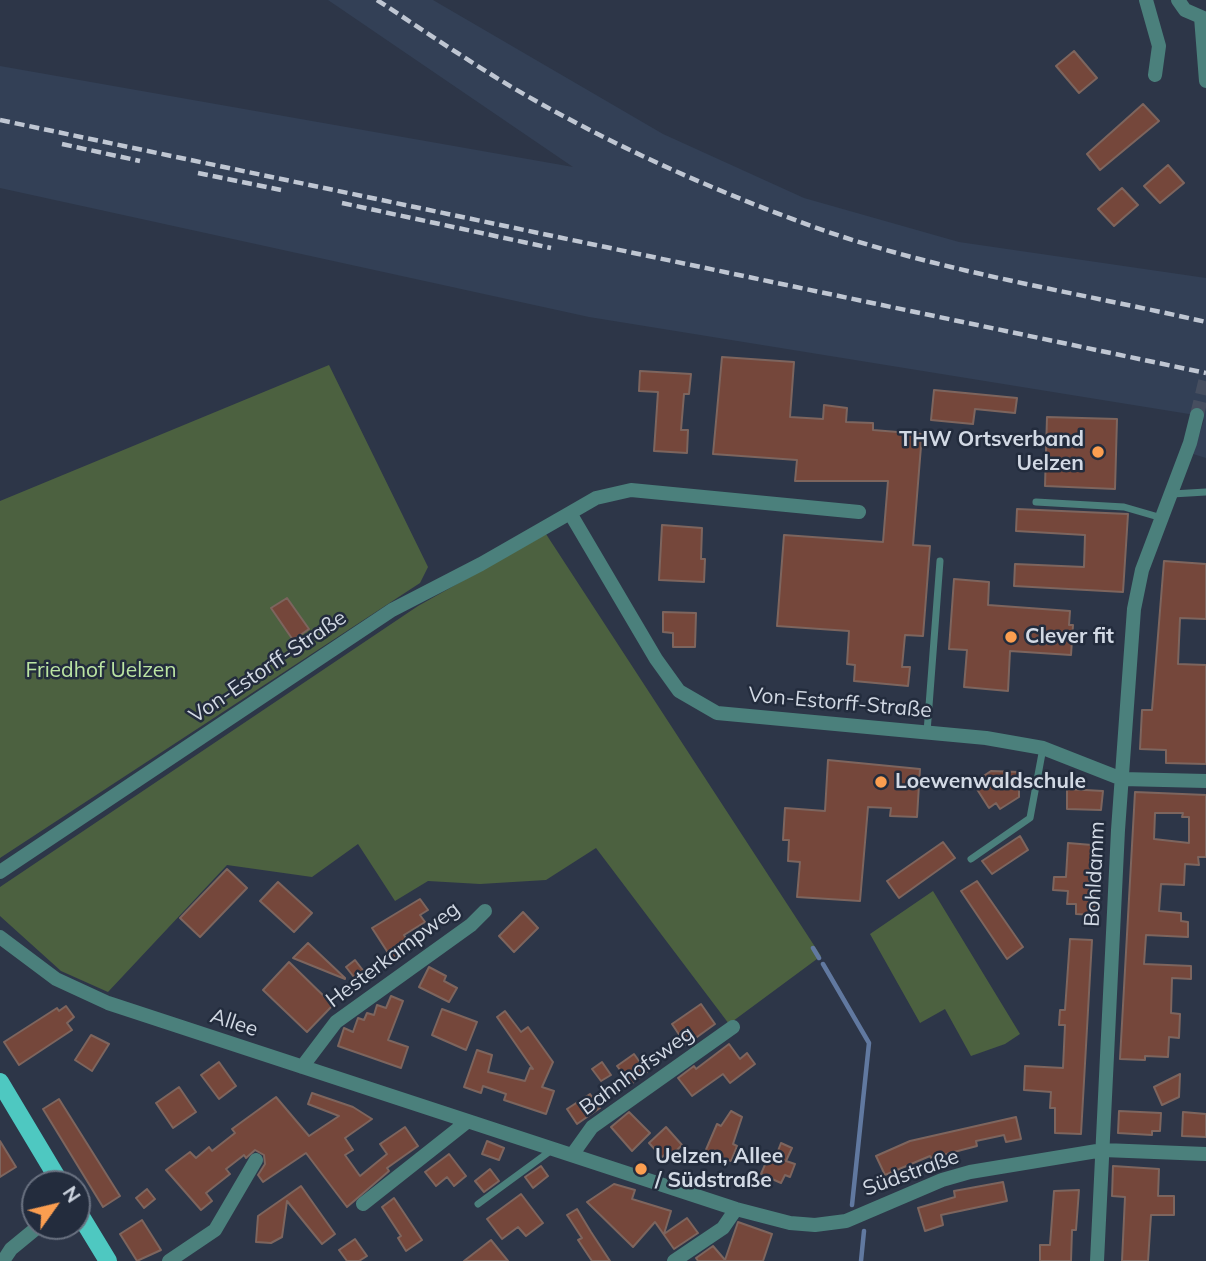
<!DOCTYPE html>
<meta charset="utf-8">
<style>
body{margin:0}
#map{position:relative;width:1206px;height:1261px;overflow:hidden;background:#2d3648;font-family:Mulish,sans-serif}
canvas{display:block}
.north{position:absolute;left:21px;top:1170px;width:70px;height:70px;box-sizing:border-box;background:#232c3d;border:2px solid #697180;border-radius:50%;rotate:56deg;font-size:19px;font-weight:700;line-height:28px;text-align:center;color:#d2d9e4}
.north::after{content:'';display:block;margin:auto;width:24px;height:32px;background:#fb9e50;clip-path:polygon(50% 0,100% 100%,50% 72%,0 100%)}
</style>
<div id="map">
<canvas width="1206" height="1261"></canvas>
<div class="north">N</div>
</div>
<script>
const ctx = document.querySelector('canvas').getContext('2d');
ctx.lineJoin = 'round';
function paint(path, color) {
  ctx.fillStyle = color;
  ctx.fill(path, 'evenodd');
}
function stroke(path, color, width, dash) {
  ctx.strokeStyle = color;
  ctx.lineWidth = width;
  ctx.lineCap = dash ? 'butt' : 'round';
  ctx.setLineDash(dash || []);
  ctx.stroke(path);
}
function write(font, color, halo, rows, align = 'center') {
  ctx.font = font + ' Mulish,sans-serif';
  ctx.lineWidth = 5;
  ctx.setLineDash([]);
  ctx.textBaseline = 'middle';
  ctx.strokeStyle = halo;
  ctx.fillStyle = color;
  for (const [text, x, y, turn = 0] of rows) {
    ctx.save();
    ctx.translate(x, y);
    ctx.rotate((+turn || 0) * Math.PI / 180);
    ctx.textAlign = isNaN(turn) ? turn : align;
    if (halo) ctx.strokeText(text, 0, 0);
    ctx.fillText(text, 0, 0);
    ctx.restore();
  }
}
paint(new Path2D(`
 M328 0H433L663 134 804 198 959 242 1206 278V458L1193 454 1204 420 1189 414 589 317 0 188V66L573 167Z`), '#334056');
paint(new Path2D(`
 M329 365 428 567 420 583 0 858V501Z
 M546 534 821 956 729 1024 596 848 546 880 480 884 428 881 395 901 358 844 312 877 227 865 108 992 61 971 0 916V887L418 606Z
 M933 891 1020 1034 1005 1044 971 1056 945 1009 920 1023 870 934Z`), '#4c6140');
stroke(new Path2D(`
 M813 948 819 958
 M823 964 869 1043 852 1205
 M861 1261 864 1231`), '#6179a0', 4.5);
const building = new Path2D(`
 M1074 51 1097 78 1079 93 1056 66Z
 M1143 104 1159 121 1100 170 1087 154Z
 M1168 165 1184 183 1160 203 1144 186Z
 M1122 188 1138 205 1114 226 1098 209Z
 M722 357 794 362 790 417 823 419 824 405 847 408 846 422 873 423V430L922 434 913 545 930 546 923 636 905 635 902 667H910L908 686 854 681 855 665 847 664 849 631 777 626 784 535 883 542 888 481H795L797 460 713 454Z
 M640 371 691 374 689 394H684L681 430H688L687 453 654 451 658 392 639 391Z
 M934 390 1017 398 1015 413 975 409 973 424 931 420Z
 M1047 417 1117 419 1115 489 1045 486Z
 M1017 509 1128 514 1123 592 1014 586 1015 564 1084 567 1085 535 1016 531Z
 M662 525 702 528 701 559H705L704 582 659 580Z
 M1164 561 1206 564V619L1180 618 1178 664 1206 665V764L1166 763V750L1140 749 1142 710H1152Z
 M954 579 989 582 988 605 1070 611 1069 625H1073L1071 655 1010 651 1008 691 964 687 967 650 949 649Z
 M287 598 309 629 293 640 271 608Z
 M663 612 696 613 695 647H673V633L663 632Z
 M828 760 920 769 917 817 890 816 891 808 868 807 860 901 797 897 800 862 788 861 789 840H783L785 808 825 811Z
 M991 771 1019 772V797L1000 809 996 803 989 808 973 783Z
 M1067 789 1103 791 1101 810 1067 809Z
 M1135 792 1206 795V857H1198L1199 865 1185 864 1184 885 1161 884 1159 911 1181 913V921L1188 922V937L1146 935 1144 964 1191 966V979L1172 978 1171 1013 1180 1014 1179 1038 1169 1037 1168 1057 1145 1056V1060L1120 1059ZM1155 813H1183L1182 817H1189V843L1154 839Z
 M1020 836 1028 850 992 874 982 861Z
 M943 842 955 858 899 898 887 881Z
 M1068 843 1092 845 1089 892 1095 893 1094 915 1076 914V904H1067L1068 891 1053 890 1054 877H1066Z
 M227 869 247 888 200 937 180 918Z
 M977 881 1023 947 1007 959 961 891Z
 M278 882 312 913 294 932 260 901Z
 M420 899 428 910 420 915 425 922 404 935 411 947 392 959 372 928Z
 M523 912 538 928 514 952 499 936Z
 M1070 939 1092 940 1081 1134 1055 1133V1108H1050L1051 1092 1024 1090 1025 1066 1063 1068 1065 1025H1059L1060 1010H1065Z
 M308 943 345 978V979L293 958Z
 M355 960 365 973 357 981 346 967Z
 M289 962 333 1005 307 1032 263 990Z
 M429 967 446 976 444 981 457 988 449 1002 419 987Z
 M391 996 403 1001 388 1040 408 1047 401 1068 338 1046 344 1028 353 1032 358 1018 364 1020 367 1013 374 1015 377 1005 386 1008Z
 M701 1004 715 1024 686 1045 672 1024Z
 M66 1006 74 1017 67 1023 72 1030 19 1065 4 1042 57 1008 59 1011Z
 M442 1009 477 1022 466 1050 432 1035Z
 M505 1011 521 1032 528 1027 553 1062 542 1087 554 1091 546 1114 504 1100 506 1094 483 1086 481 1093 464 1087 477 1050 492 1055 488 1072 525 1081 530 1068 533 1069 497 1017Z
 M91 1035 109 1044 92 1071 75 1060Z
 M729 1044 740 1059 747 1053 755 1064 730 1083 723 1074 692 1096 678 1078 694 1066 696 1069Z
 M634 1054 647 1072 631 1084 617 1066Z
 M219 1062 236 1086 219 1099 201 1075Z
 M602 1062 611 1075 601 1081 592 1069Z
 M1180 1074 1179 1097 1162 1105 1154 1087Z
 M179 1087 196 1112 173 1128 156 1103Z
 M312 1093 353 1107 372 1119 345 1138 353 1150 345 1155 360 1176 387 1154 380 1144 405 1127 418 1146 387 1168 389 1171 347 1207 306 1153 263 1182 258 1175 265 1164 264 1155 255 1150 246 1158 244 1155 226 1169 230 1174 206 1193 212 1201 201 1210 166 1170 190 1152 196 1158 209 1147 212 1151 235 1133 232 1129 276 1097 309 1136 339 1116 308 1104Z
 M590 1094 600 1108 577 1124 567 1109Z
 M59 1099 120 1196 103 1207 43 1109Z
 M731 1111 742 1117 733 1144 737 1146 731 1161 726 1159 724 1164 705 1152 717 1124 721 1126Z
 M1119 1111 1161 1113 1160 1131H1152V1135L1118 1133Z
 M629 1112 650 1133 632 1151 611 1127Z
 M1183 1112 1206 1114V1137L1182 1136Z
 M1016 1117 1021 1139 1006 1142 1004 1135 976 1141 977 1146 931 1158 930 1156 885 1175 876 1156 910 1141Z
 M666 1127 682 1145 673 1154 669 1151 662 1157 649 1143Z
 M0 1141 16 1167 0 1177Z
 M487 1141 504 1148 499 1160 482 1154Z
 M781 1143 792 1148 786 1161 795 1164 790 1177 785 1175 781 1183 761 1174 770 1153 776 1156Z
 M449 1154 466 1176 454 1186 447 1177 436 1186 425 1172Z
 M541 1166 548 1176 533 1188 525 1177Z
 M1113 1166 1159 1169 1158 1196H1174V1215H1151L1148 1261H1122L1125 1197 1112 1196Z
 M490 1169 499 1181 484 1192 475 1181Z
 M1003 1182 1007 1201 941 1215 943 1225 925 1231 918 1208 955 1197 954 1191Z
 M614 1184 635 1190 632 1199 671 1211 664 1234 687 1218 698 1233 674 1249 655 1222 633 1247 587 1202Z
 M301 1186 335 1234 322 1244 287 1201 282 1237 271 1243 256 1242 258 1216Z
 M147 1189 155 1199 144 1208 136 1198Z
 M1079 1190 1076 1230H1072L1071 1261H1040V1245H1050L1054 1191Z
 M521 1194 543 1223 526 1236 518 1227 502 1239 487 1219Z
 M394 1198 422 1240 406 1251 398 1238 401 1236 382 1207Z
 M577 1209 591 1232 610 1261H592L578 1240 582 1238 567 1215Z
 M142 1220 161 1250 137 1261 120 1234Z
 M738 1222 772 1234 763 1261H698L696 1258 713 1246 725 1260Z
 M355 1239 367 1256 359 1261H347L339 1250Z
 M491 1240 508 1261H464Z`);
paint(building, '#75473b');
stroke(building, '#7d655e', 2);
stroke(new Path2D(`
 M1197 415 1206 378`), '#464e5f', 14, [14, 7]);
stroke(new Path2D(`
 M1172 494 1206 492
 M1036 502 1124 507 1162 518
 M927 732 940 561
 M971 859 1030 818 1043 748
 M478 1204 553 1149`), '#4b807c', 7);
stroke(new Path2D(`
 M1146 0 1159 46 1155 75
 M1178 0 1185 10 1206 19
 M1201 17 1206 81
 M570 513 596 498 631 490 859 512
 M0 872 392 610 481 564 570 513 656 659 679 691 717 713 986 738 1043 748 1122 779 1206 781
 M0 937 56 979 108 1003 736 1209 790 1223 815 1225 846 1221 942 1180 970 1172 1103 1150 1206 1154
 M302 1067 336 1022 471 925 485 911
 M572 1155 592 1127 733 1027
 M363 1204 468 1121
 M3 1261 11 1249 39 1226
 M169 1261 215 1230 256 1160
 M674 1261 723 1228 736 1209
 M1097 1261 1118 830 1134 609 1142 570 1190 443 1197 415`), '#4b807c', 14);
stroke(new Path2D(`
 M0 1082 61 1184
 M77 1210 108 1261`), '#4ec8c1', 18);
stroke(new Path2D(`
 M377 0C423 30 468 61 515 89 609 144 712 190 814 227 940 272 1076 292 1206 322
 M0 120 1206 373
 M62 144 140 161
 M198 173 281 190
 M342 203 551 248`), '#bfc6d2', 4.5, [10, 5]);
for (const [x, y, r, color] of [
 [1098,452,7,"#fb9e50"],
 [1011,637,7,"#fb9e50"],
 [881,782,7,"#fb9e50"],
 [641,1169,7,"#fb9e50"]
]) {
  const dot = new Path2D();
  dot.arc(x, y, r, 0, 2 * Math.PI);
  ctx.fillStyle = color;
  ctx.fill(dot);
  stroke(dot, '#232c3d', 2.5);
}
write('bold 21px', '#d2d9e4', '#232c3d', [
 ["THW Ortsverband",1084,440,"right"],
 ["Uelzen",1084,464,"right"],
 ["Clever fit",1025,637],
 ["Loewenwaldschule",895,782],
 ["Uelzen, Allee",655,1157],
 ["/ Südstraße",655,1181]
], 'left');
write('21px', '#d2d9e4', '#232c3d', [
 ["Von-Estorff-Straße",268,667,-34],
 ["Von-Estorff-Straße",840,703,5],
 ["Bohldamm",1095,874,-87],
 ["Hesterkampweg",393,955,-37],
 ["Allee",234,1023,18],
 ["Bahnhofsweg",637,1071,-36],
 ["Südstraße",911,1173,-20]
]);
write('21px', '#bbe4a3', '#232c3d', [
 ["Friedhof Uelzen",101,671]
]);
</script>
